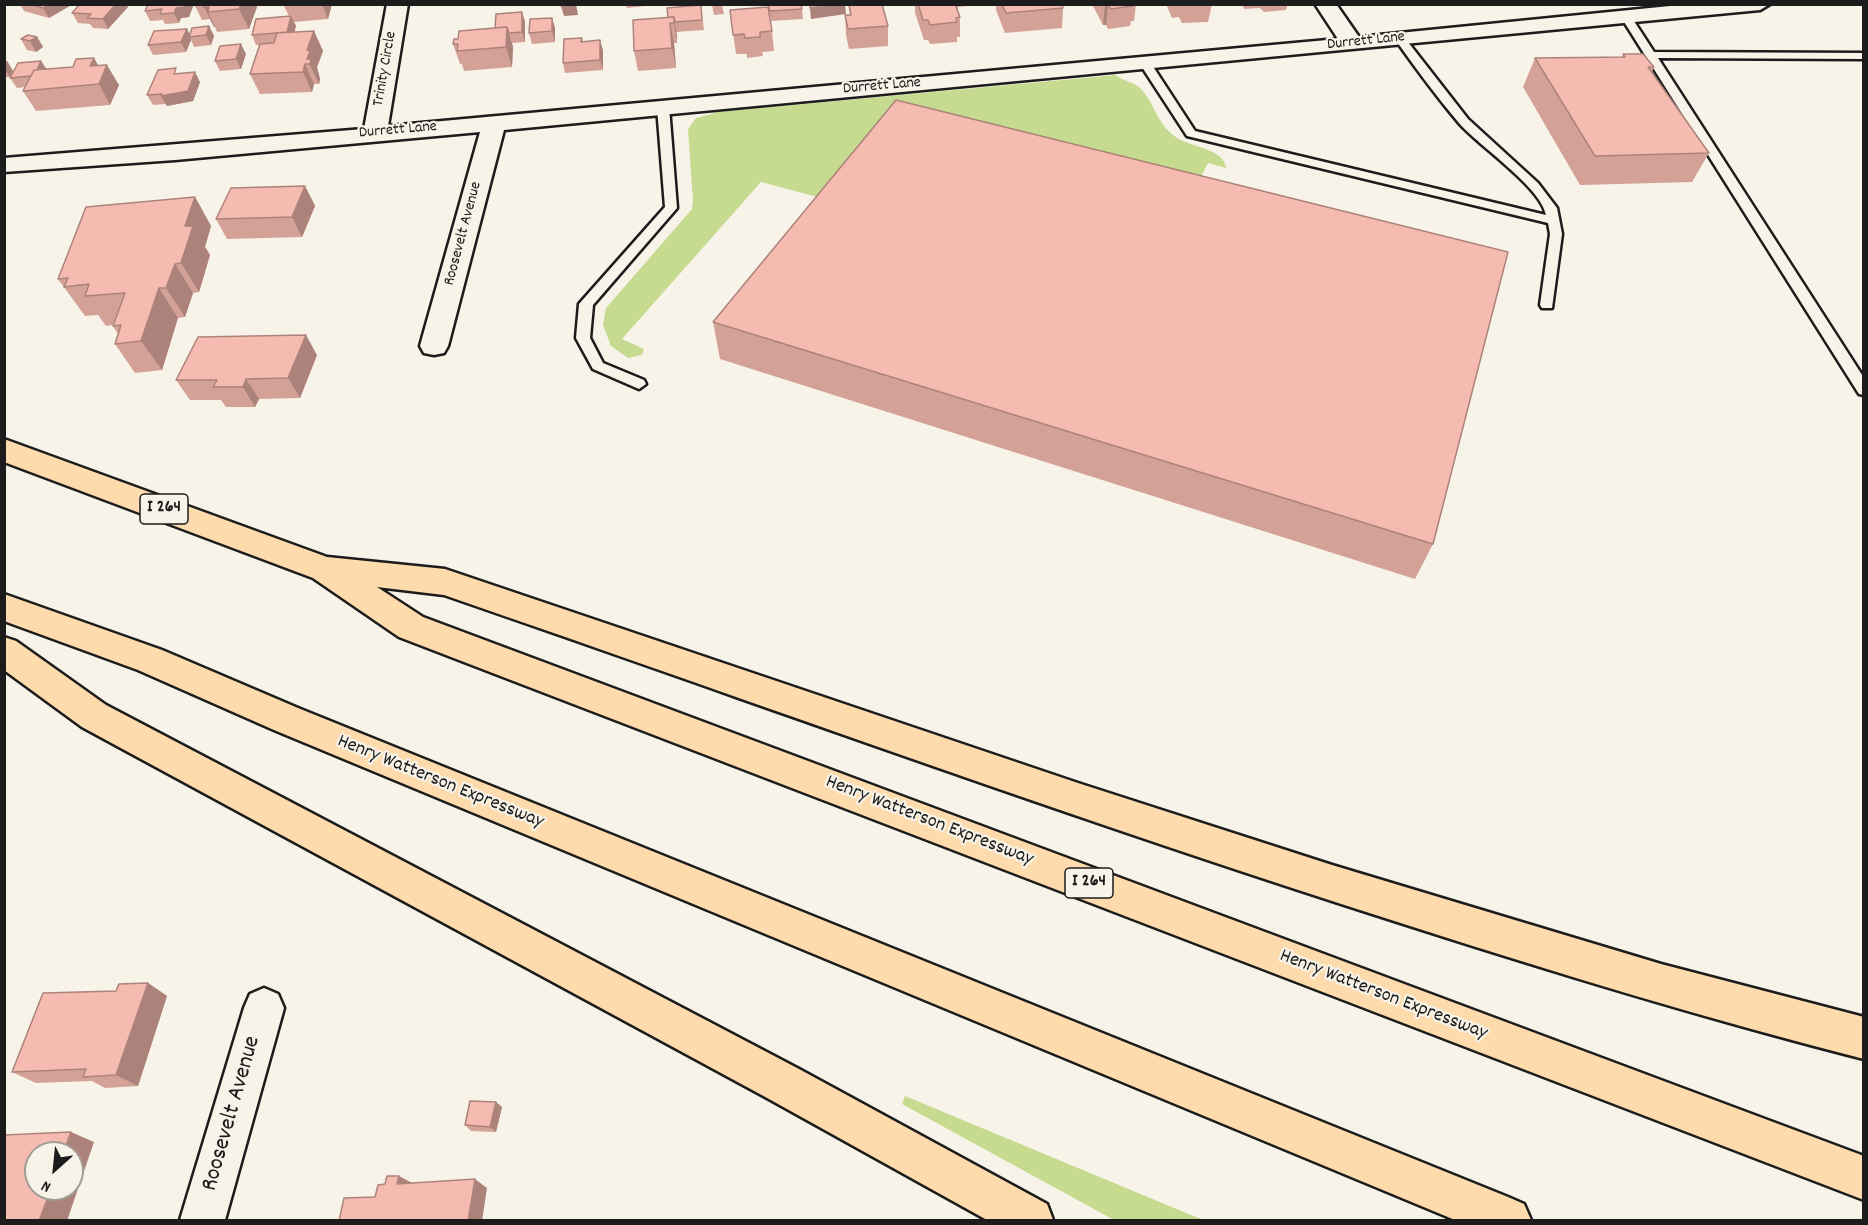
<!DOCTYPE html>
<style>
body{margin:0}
#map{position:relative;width:1868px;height:1225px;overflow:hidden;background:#f7f3e8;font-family:Dekko,sans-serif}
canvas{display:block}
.frame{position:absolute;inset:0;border:6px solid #1c1c1c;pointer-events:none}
.north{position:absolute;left:24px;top:1141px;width:60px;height:60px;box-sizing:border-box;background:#f7f3e8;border:2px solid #9f9d96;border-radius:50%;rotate:207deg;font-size:16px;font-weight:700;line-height:24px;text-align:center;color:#1c1c1c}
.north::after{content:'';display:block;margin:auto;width:21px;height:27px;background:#1c1c1c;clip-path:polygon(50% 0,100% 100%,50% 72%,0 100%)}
</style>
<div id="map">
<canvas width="1868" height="1225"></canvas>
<div class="frame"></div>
<div class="north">N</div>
</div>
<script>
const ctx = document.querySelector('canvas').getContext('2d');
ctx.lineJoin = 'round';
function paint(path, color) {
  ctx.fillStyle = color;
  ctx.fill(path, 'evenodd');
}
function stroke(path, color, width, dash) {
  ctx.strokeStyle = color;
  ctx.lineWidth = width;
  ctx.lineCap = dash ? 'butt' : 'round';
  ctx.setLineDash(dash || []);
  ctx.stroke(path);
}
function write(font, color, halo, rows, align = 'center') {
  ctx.font = font + ' Dekko,sans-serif';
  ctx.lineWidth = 4.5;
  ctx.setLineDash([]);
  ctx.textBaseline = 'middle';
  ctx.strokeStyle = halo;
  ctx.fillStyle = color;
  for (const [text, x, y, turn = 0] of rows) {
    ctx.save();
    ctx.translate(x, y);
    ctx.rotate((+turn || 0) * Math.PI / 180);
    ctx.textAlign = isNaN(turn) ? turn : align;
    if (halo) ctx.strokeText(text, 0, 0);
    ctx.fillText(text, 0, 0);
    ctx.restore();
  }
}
paint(new Path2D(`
 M1116 75C1123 82 1133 81 1140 88 1157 105 1156 127 1181 140 1194 147 1225 150 1226 168L1208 163 1188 202H836L761 182 622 339 644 349 642 355 628 358 611 346 603 325 606 308 692 209 693 201 688 129 696 118 718 112Z
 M905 1096 1191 1215 1204 1220H1114L902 1104Z`), '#c6db90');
const lane = new Path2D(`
 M1622 15H1630L1654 52 1864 53V59L1658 58 1864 378V395L1859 394 1621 17Z
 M1400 36 1404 37 1468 119 1538 183 1557 208 1562 234 1552 308H1542L1540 305 1550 234 1548 223 1187 136 1140 64 1150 62 1195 131 1546 215C1541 187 1479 146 1459 123 1436 96 1415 67 1395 39Z
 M663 104 669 107 677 208 593 305 590 338 603 363 644 380 646 384 639 389 593 369 576 338 579 304 665 207 657 107Z`);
const street = new Path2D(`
 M387 4H408L388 126 1338 39 1315 4H1336L1359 37 1690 4H1770L1760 10 504 130 448 346 444 353 434 355 424 353 420 346 480 132 175 160 4 172V158L364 129Z
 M264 988 278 994 284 1008 225 1220H180L244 1008 250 994Z`);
const highway = new Path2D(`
 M4 439 327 557 445 569 1078 783 1332 865 1661 964 1864 1017V1059C1711 1020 1560 974 1410 926 1085 823 766 706 444 595L377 587 423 617 1864 1156V1200L399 637 313 578 4 462Z
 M4 594 162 650 298 708 1508 1197 1524 1204 1531 1220H1455L274 730 138 670 4 621Z
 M4 637 16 641 106 705 799 1069 1047 1204 1053 1220H987L769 1099 82 727 4 670Z`);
stroke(lane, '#1c1c1c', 5);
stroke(street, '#1c1c1c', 5);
stroke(highway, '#1c1c1c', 5);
paint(lane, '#f7f3e8');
paint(street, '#f7f3e8');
paint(highway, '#fedbac');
paint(new Path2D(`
 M20 4H73L49 18 24 11Z
 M80 4H126L128 7 108 29 93 28 90 24 78 23 72 13Z
 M148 4H194L189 17 181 18 179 23 165 24 163 20 150 21 145 11Z
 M194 4H258L249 29 217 32 215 27H214L210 19 202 20Z
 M283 4H332L328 19 294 22 296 26 294 32 314 31 323 51 317 67 320 79 319 84H314L312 92 260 94 250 74 259 45H256L252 35 289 16Z
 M626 4H644L645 6 627 8Z
 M730 4 731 5 722 6 724 14 714 15 712 5Z
 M768 4 802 9 803 19 771 21Z
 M915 4H968V6L958 7V11L960 17V37H957V42L930 44 928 40H924L915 13Z
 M996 4H1062L1063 8 1062 28 1005 33 996 10Z
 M1092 4H1136L1134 21H1131L1130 26 1108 29 1106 25H1103Z
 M1166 4H1212L1208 22 1182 23 1179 17 1172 18Z
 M1242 4H1288L1286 10 1264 12 1260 8 1244 9Z
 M701 5 704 30 676 32 677 43H674L676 68 638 71 634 51 668 17Z
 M849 5 888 26V46L849 49 846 35 845 15H850Z
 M730 10 772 31 774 51 762 52 763 56 747 58V54H736Z
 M522 12 525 22V42L512 43 513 47 512 67 464 71 462 64H460L453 44 458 39 495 28Z
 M552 18 555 28V42L532 44 529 33Z
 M209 26 214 36 211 45 194 47 191 40 186 52 153 55 148 45 190 35Z
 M37 37 43 47 36 52 27 50 21 39Z
 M582 38 583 42 600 40 603 51V70L565 73 563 63Z
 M246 54 241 69 220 71 215 61Z
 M1623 54 1654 67 1652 72 1709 153 1692 182 1580 185 1523 87 1535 58 1622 57Z
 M94 58 98 66 119 85 110 105 36 111 23 91 25 87 17 88 10 78 46 69 73 67Z
 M4 61H7L13 71 10 77H4Z
 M179 73 200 82 193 101 167 106 166 104 153 105 147 95Z
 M305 186 315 206 302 237 227 239 216 219Z
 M195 197 211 226 205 247 210 255 199 292 193 293 185 317 178 318 162 370 135 373 115 344 118 334 113 326V325L106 326 98 315 85 316 58 279Z
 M713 322 1433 544 1415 579 720 359Z
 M317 355 300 398 259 399 255 407H226L221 400H190L176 380Z
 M148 983 167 996 138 1086 105 1088 92 1081 36 1083 12 1072 116 991Z
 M502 1107 496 1132 471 1131 465 1125Z`), '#d4a197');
paint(new Path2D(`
 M49 4H73L49 18 43 8Z
 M116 4H126L128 7 108 29 103 19Z
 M185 4H194L189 17 181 18 179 23 174 13 176 8Z
 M241 4H258L249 29 239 9Z
 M322 4H332L328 19Z
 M576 4 578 15 564 16 561 6Z
 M839 4H845L846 14 811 19 810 8Z
 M1105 5H1108L1106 25H1103Z
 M204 7H209L208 12 215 27H214Z
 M522 12 525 22V42L522 32Z
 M291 16 296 26 292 42 287 32Z
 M674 17 677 36V43L674 23Z
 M552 18 555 28V42L552 31Z
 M670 23 674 43 676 68 672 48Z
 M209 26 214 36 211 45 206 35Z
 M507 27 513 47 512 67 506 47Z
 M187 29 191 37H189L191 40 186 52 181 42Z
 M314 31 323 51 317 67 320 79 319 84 307 59V50Z
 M37 37 43 47 36 52 30 41Z
 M600 40 603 51V70L600 60Z
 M241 44 246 54 241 69 236 59Z
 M94 58 103 74 107 65 119 85 110 105 99 84 90 66Z
 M7 61 13 71 10 77 4 68V65Z
 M41 61 48 71 34 76Z
 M305 64 314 84 312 92 303 72Z
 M195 72 200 82 193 101 167 106 161 96Z
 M305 186 315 206 302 237 292 217Z
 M195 197 211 226 205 247 210 255 199 292 181 263 185 226Z
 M175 264 193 293 185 317 166 288Z
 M159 288 178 318 162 370 141 341Z
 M306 335 317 355 300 398 288 378Z
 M246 379 259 399 255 407 243 387Z
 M148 983 167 996 138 1086 116 1075Z
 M496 1102 502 1107 496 1132 490 1127Z
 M71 1132 94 1142 67 1221H39L51 1189H72V1153H63Z
 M399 1176 414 1184H397Z
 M475 1179 487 1188 482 1221H468Z`), '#ac837b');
const building = new Path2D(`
 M31 4H49L43 8Z
 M80 4H116L103 19 87 18 91 14 72 13Z
 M148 4H185L184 7 176 8 174 13 160 14 162 9 145 11Z
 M205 4H241L239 9 208 12 209 7H204Z
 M561 4H576V5L561 6Z
 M768 4H801L802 9 770 11Z
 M810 4H839L810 8Z
 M856 4H882L888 26 848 29 845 15H851L849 5Z
 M918 4H955L960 17 956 18 957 22 930 25 928 20H923Z
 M1002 4H1062L1063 8 1006 13Z
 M1105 4H1132L1133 6 1111 9 1108 5H1105Z
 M701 5 702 20 675 22 674 17H668L667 8Z
 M768 7 772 31 760 32V37L745 38 744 34 733 35 730 10Z
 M522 12V32L509 33 507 27 495 28 496 14Z
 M291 16 287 32 252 35 256 19Z
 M674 17V23H670L672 48 634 51 633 20Z
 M552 18V31L529 33 530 19Z
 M209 26 206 35 189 37 192 28Z
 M507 27 506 47 457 51 458 44H453L454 39H458L459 31Z
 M187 29 181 42 148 45 154 31Z
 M314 31 307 50 310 51 307 59H311L310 64H305L303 72 250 74 260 44 274 43 277 33Z
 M28 35 37 37 30 41 21 39Z
 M582 38 581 42 600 40V60L563 63 564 39Z
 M241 44 236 59 215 61 220 46Z
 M1623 54H1643L1654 67H1648L1709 153 1595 156 1535 58 1625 57Z
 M94 58 90 66 107 65 99 84 23 91 34 70 73 67 76 59Z
 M41 61 37 70H34L31 76 10 78 18 63Z
 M176 68 174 74 195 72 188 91 161 96 162 94 147 95 158 70Z
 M896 100 1508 252 1433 544 713 322Z
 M305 186 292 217 216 219 231 188Z
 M195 197 185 226H193L181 263 175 264 166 288H159L141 341 115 344 121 325 113 326 125 293 85 296 89 284 64 287 68 278 58 279 86 207Z
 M306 335 288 378 246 379 243 387H213L217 380H176L198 337Z
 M148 983 116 1075 83 1077 86 1069 12 1072 43 993 116 991 119 984Z
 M470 1101 496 1102 490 1127 465 1125Z
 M71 1132 63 1153H36V1189H51L39 1221H4V1135Z
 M387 1176H399L397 1184 475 1179 468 1221H339L344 1198 375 1197 378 1185 385 1184Z`);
paint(building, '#f6bbb0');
stroke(building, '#ac837b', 1.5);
write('16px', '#1c1c1c', '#f7f3e8', [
 ["Durrett Lane",1366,42,-6],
 ["Trinity Circle",386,69,-80],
 ["Durrett Lane",882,87,-5],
 ["Durrett Lane",398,131,-5],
 ["Roosevelt Avenue",464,234,-75]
]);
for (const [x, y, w] of [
 [164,509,48],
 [1089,883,48]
]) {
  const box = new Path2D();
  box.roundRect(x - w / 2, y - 15, w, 30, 4.5);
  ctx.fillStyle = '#f7f3e8';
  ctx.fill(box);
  stroke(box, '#1c1c1c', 1.5);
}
write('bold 18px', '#1c1c1c', null, [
 ["I 264",164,509],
 ["I 264",1089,883]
]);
write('20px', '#1c1c1c', '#f7f3e8', [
 ["Henry Watterson Expressway",440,783,22],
 ["Henry Watterson Expressway",929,822,21],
 ["Henry Watterson Expressway",1383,996,21]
]);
write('24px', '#1c1c1c', '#f7f3e8', [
 ["Roosevelt Avenue",233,1114,-74]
]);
</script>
